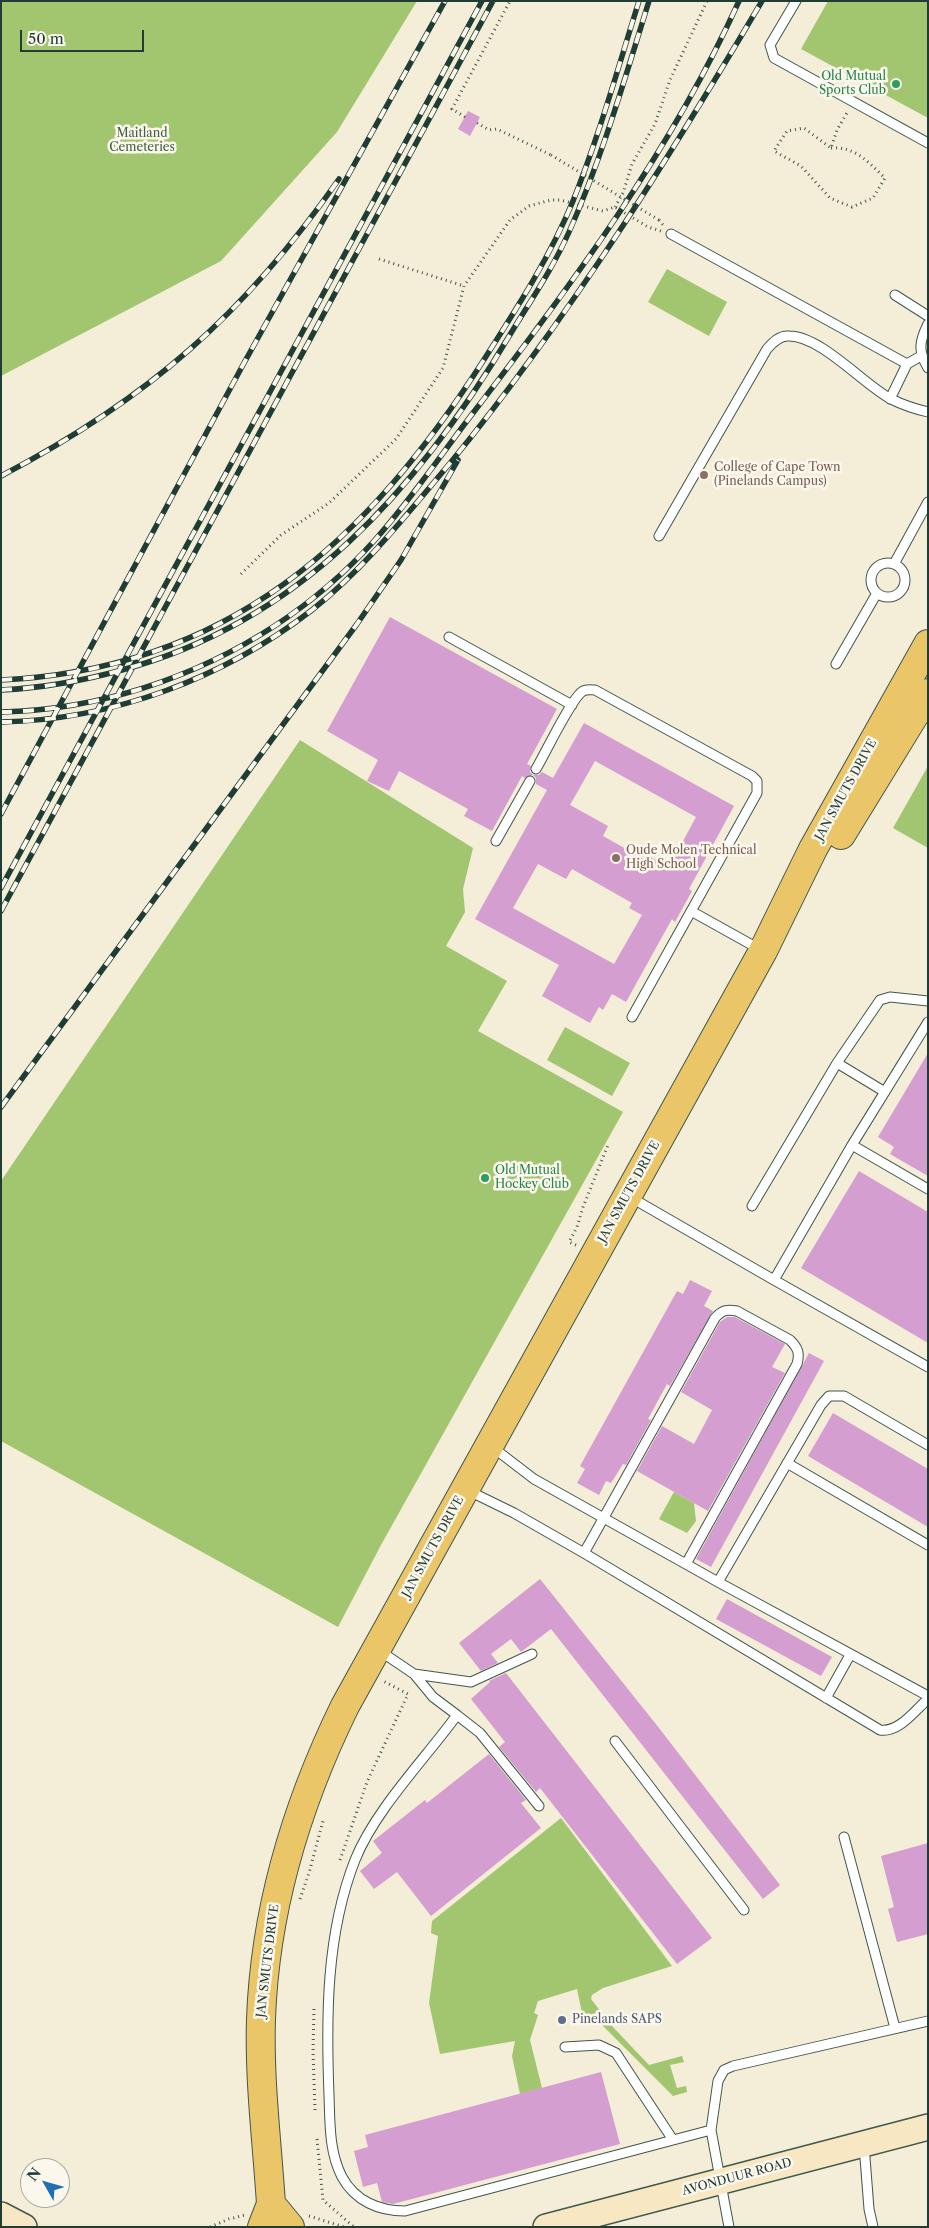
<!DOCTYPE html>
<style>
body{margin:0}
#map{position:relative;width:929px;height:2228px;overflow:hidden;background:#f4edd7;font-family:"Libre Caslon Text",serif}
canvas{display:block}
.frame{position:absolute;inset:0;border:2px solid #1f3d34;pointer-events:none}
.north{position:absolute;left:20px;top:2158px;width:50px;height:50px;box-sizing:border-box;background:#fbf7ec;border:1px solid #a3ada2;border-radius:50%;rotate:308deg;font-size:14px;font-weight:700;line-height:20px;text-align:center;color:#1f3d34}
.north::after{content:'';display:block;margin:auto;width:18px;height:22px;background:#1f6fb2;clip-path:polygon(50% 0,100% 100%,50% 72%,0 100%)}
.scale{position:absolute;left:20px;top:30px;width:124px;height:22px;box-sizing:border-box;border:2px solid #1f3d34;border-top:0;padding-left:6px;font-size:15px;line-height:18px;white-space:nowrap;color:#1f3d34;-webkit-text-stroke:4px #fbf7ec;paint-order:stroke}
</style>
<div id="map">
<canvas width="929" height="2228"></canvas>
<div class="frame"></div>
<div class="north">N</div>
<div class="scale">50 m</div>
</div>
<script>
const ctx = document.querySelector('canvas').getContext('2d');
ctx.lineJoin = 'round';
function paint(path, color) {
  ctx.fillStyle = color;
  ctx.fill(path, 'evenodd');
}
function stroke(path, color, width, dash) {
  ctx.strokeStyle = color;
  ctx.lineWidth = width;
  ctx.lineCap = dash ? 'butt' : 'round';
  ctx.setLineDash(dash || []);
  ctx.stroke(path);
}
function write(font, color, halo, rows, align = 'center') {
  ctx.font = font + ' "Libre Caslon Text",serif';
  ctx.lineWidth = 5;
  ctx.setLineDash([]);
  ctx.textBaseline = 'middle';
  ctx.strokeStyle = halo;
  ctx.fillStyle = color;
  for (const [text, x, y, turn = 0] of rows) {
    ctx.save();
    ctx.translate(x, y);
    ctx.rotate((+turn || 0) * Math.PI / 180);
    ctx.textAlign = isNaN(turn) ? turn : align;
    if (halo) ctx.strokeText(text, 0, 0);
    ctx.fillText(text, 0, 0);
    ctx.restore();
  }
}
paint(new Path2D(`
 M1 1H417L337 132 221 261 1 376Z
 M828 1H928V118L801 49Z
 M667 269 727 302 709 336 648 302Z
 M300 740 473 848 463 889 465 912 446 946 507 981 478 1031 623 1112 381 1545 338 1627 1 1441V1181Z
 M928 766V848L893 828Z
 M565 1027 630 1063 612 1096 547 1060Z
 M674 1492 694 1503 696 1521 687 1533 659 1519Z
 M561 1818 672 1966 603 1988 592 1995 591 1999 612 2026 649 2065 682 2056 684 2062 670 2065 677 2088 686 2086 687 2092 673 2096 594 2017 582 2013 577 1989 538 2001 534 2013 538 2015 530 2040 542 2088 520 2094 512 2056 515 2041 440 2054 429 2003 438 1936 431 1933 432 1921Z`), '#a2c670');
paint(new Path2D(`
 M468 111 480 117 470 136 458 129Z
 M390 617 557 709 527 764 531 766 530 772 533 775H539L542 772 553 778 584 723 734 806 689 889 692 891 675 922 672 919 626 1002 612 994 603 1010 599 1007 590 1023 542 996 559 965 475 919 547 790 536 784V778L533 775 525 778 522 776 492 831 464 816 468 809 399 771 389 791 367 781 378 760 327 731ZM595 761 696 817 669 867 647 855 644 859 603 836 608 826 570 805ZM538 864 566 879 572 869 632 903 629 908 642 915 614 964 513 908Z
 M928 1053V1176L890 1154 894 1147 878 1137Z
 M859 1171 928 1212V1343L801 1268Z
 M690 1280 712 1291 704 1306 713 1311 670 1386 667 1384 648 1419 651 1420 626 1465 623 1464 611 1483 606 1481 599 1495 577 1483 585 1469 580 1466 677 1291 683 1294Z
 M727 1317H735L785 1344 772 1367 785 1373 708 1511 637 1471 662 1426 694 1444 712 1410 681 1392 720 1322Z
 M809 1353 824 1361 711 1567 696 1559Z
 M833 1413 928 1469V1527L808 1456Z
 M540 1579 659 1728 780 1885 763 1899 551 1629 521 1652 511 1639 491 1654 498 1663 481 1671 459 1643Z
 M727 1599 832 1657 821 1676 716 1619Z
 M506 1673 712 1938 677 1964 540 1788 536 1792 499 1747 505 1742 471 1699 490 1682 489 1681Z
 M489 1754 526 1800 521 1803 541 1828 431 1916 397 1872 374 1889 360 1871 382 1853 373 1841 425 1800 427 1803Z
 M928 1843V1934L897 1942 888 1909 894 1907 881 1856Z
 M601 2072 620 2144 393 2204 382 2202 377 2183 363 2187 354 2151 368 2147 365 2135Z`), '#d59ed0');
const lane = new Path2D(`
 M796 1 770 45 774 58 928 143
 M671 234 907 364 921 356
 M895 295 928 316
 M928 324C919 342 918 351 928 368
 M890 399 907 364
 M659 536 767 349C773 342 780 335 789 336 821 336 863 384 891 399 903 405 915 409 928 412
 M871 580a17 17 0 1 1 34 0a17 17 0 1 1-34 0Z
 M894 564 928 502
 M449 637 572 705
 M836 664 877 593
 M536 769C545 754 572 697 583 691 587 689 591 690 595 690L752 776 757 781V793L632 1017
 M496 841 530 781
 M691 911 761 950
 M928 1022 852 1145 774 1280 928 1367
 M837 1063 880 1000 890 997 928 1001
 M852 1145 928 1189
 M630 1197 774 1280
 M752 1206 837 1063 885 1092
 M491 1446 534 1479 718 1582 928 1696
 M787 1463 928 1545
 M467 1490 514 1513 584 1553 880 1730C899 1733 915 1710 928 1699
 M584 1553 715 1318C722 1310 727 1309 737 1311L790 1340C798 1348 800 1353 797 1364L686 1564
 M718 1582 821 1405 829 1396H844L928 1445
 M380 1651 414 1674 433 1697 457 1715C425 1759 375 1810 355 1860 326 1934 326 2017 329 2095 330 2123 329 2152 342 2177 355 2201 379 2211 405 2211L711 2130 729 2227
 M414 1674 471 1682 532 1654
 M826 1698 850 1655
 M457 1715 480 1733 539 1806
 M615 1741 744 1910
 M844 1837 895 2028
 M565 2047 599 2045 616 2053 673 2140
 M711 2130 718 2081 724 2070 733 2066 928 2021
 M864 2145 869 2209 873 2227`);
const secondary = new Path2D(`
 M1 2215 24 2227
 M546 2227 928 2127`);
const primary = new Path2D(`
 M841 835 928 693
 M271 2204 290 2227
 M262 2227 271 2204C267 2142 259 2080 261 2019 265 1908 297 1804 345 1706L763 951 813 849 928 644`);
stroke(lane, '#3f574c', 11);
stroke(secondary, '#3f574c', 28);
stroke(primary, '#3f574c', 30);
stroke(new Path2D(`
 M465 117 452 109 510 1
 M477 123 489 130 497 129 551 155
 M831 148C855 146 868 162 885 178L873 198 852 207 830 198 801 166 774 151 787 131 804 128 831 148 837 130 848 111
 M615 207 623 193 632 164 655 124 670 80 707 1
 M659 220 664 226
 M379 259 464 286
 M241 574 281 535 329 503 396 439 443 368 464 286 510 220 529 206 551 200H560L603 211 615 207 648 227 661 231
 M576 1245 569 1242 577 1227 583 1207 608 1145
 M340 1860 367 1782 408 1694 383 1681
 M300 1899 309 1873 323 1821
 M314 2009 313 2051 315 2110
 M317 2139 323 2200 354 2227
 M309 2216 344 2227
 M210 2227 229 2219 245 2215`), '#3f574c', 3, [1, 4]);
stroke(lane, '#fff', 9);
stroke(secondary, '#f7e8c3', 25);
stroke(primary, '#ebc669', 28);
const rail = new Path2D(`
 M1 476C148 399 244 315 339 179
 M1 680C229 669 368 541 485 358 517 308 550 257 573 201 599 136 618 68 639 1
 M1 690C42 688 82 681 122 670 301 622 419 488 511 333 531 300 553 268 569 232 602 158 625 78 649 1
 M1 712C98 710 195 678 276 625 311 602 346 572 374 541 410 501 440 456 473 413 573 283 671 151 739 1
 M1 722C113 720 224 678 312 610 366 567 407 514 451 462 568 319 668 160 762 1
 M1 814 244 363 445 1
 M1 888 482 1
 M1 911 493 1
 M1 1107 357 624 401 560 458 460`);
stroke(rail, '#1f3d34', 5.5);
stroke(rail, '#fbf7ec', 4, [11]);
stroke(new Path2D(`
 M551 155 659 220`), '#3f574c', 3, [1, 4]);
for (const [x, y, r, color] of [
 [896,84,5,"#2e9e5b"],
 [704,475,5,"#8d6e63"],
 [616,858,5,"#8d6e63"],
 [485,1178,5,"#2e9e5b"],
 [562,2020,5,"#5c6f8a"]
]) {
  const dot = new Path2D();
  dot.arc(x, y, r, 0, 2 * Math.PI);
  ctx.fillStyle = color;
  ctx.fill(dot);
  stroke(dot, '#fbf7ec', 2);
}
write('12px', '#27864d', '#fbf7ec', [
 ["Old Mutual",886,77],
 ["Sports Club",886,91],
 ["Old Mutual",495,1171,"left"],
 ["Hockey Club",495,1185,"left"]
], 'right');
write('12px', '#405f43', '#fbf7ec', [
 ["Maitland",142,134],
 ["Cemeteries",142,148]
]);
write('12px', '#785e54', '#fbf7ec', [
 ["College of Cape Town",714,468],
 ["(Pinelands Campus)",714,482],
 ["Oude Molen Technical",626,851],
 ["High School",626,865]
], 'left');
write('12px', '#1f3d34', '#fbf7ec', [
 ["JAN SMUTS DRIVE",846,790,-61],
 ["JAN SMUTS DRIVE",629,1192,-61],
 ["JAN SMUTS DRIVE",433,1547,-61],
 ["JAN SMUTS DRIVE",268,1961,-83],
 ["AVONDUUR ROAD",737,2177,-15]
]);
write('12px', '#4e5e75', '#fbf7ec', [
 ["Pinelands SAPS",572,2020]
], 'left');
</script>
